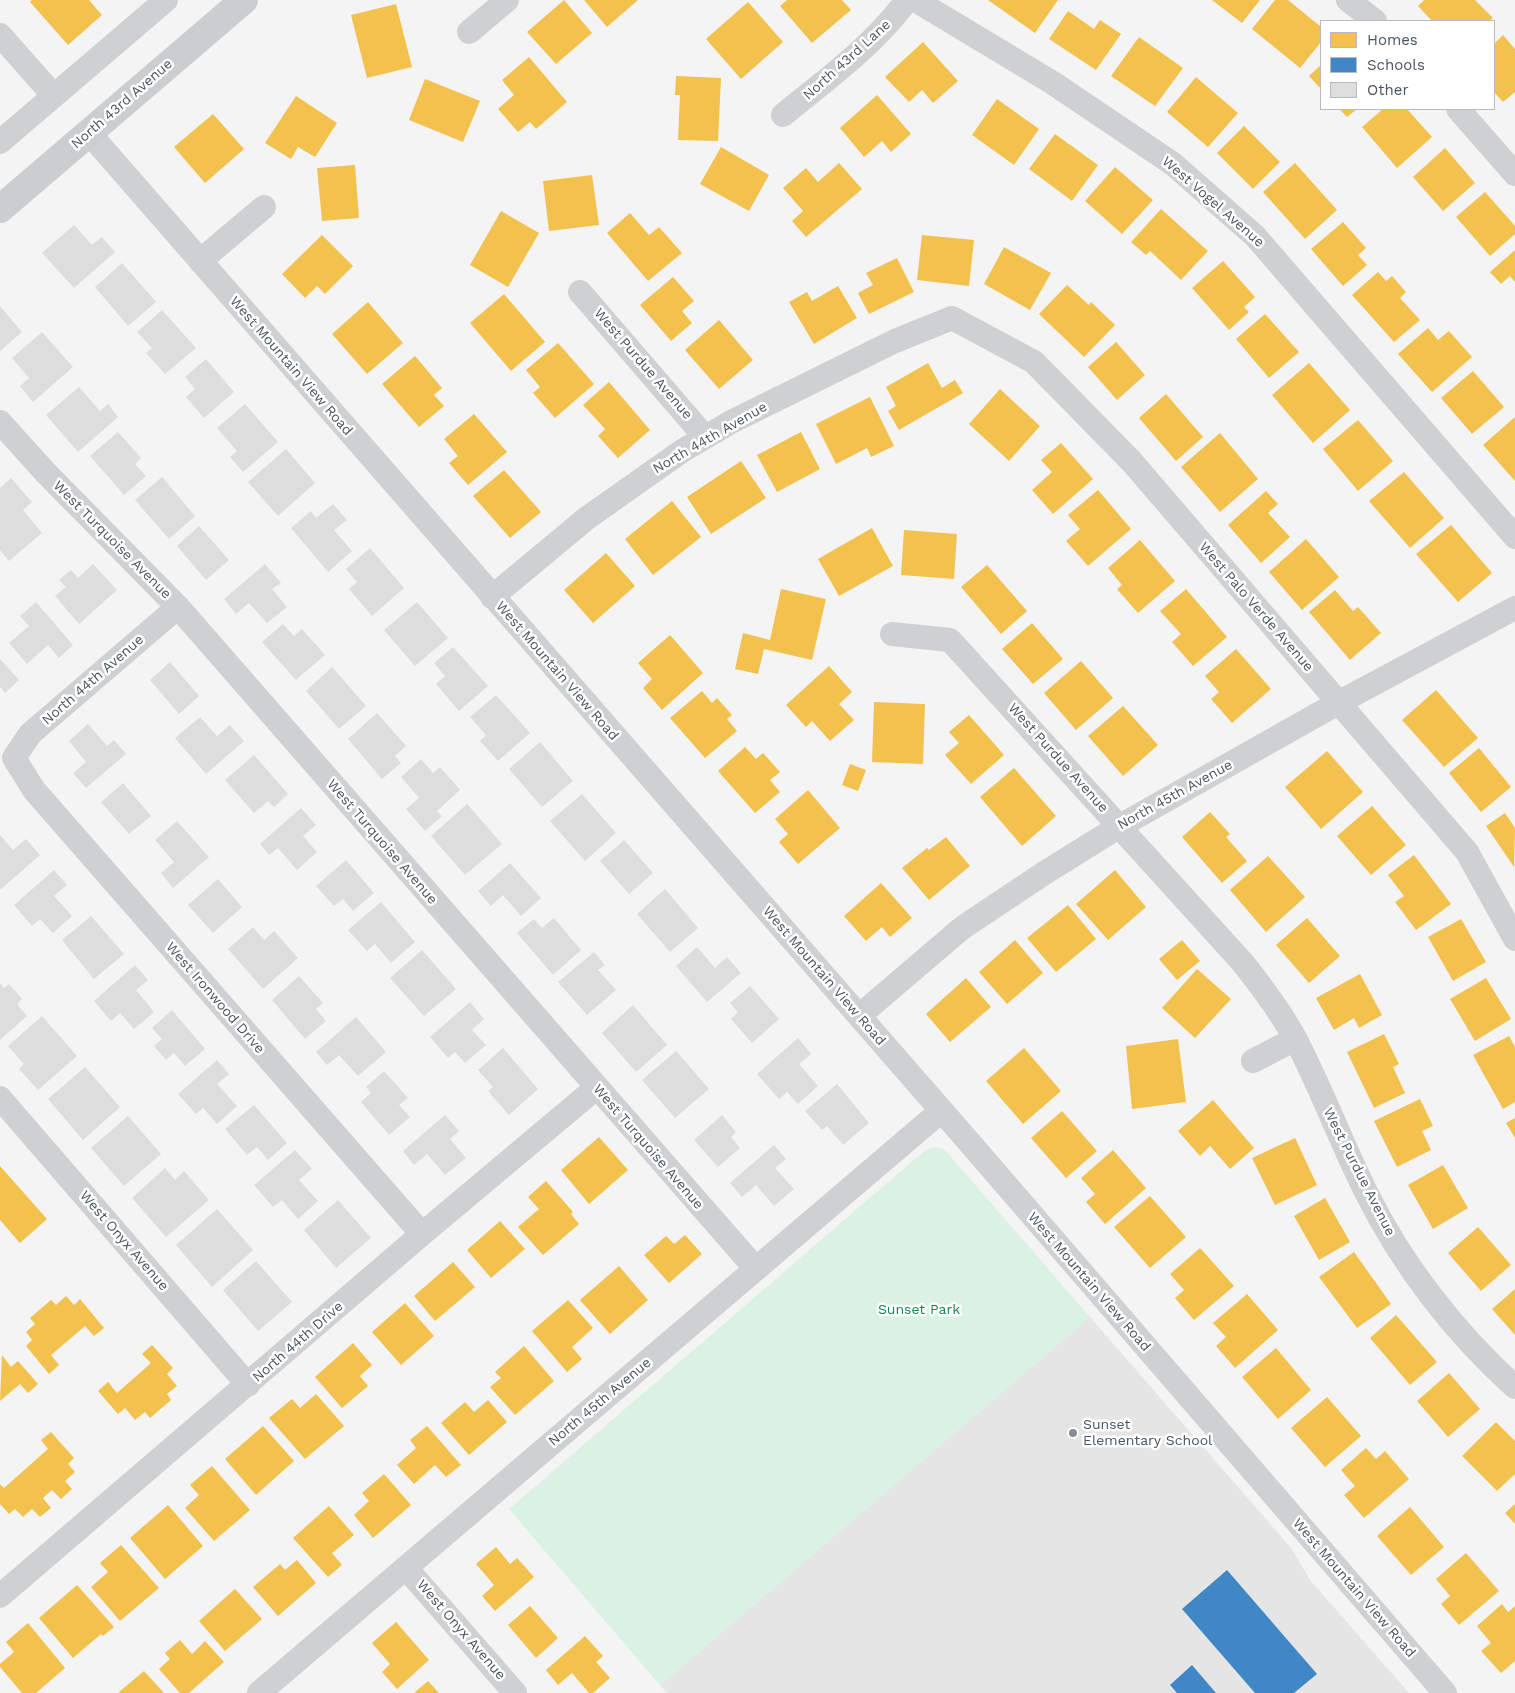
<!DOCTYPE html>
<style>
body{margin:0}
#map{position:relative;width:1515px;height:1693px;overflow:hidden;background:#f4f4f4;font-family:"Work Sans",sans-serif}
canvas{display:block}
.legend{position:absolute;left:1320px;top:20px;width:175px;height:90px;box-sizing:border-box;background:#fff;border:1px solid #b7bbc0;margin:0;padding:6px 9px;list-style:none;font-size:15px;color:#4a5661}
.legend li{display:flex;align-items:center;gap:10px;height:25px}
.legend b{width:25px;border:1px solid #b7bbc0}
</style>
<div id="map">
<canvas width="1515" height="1693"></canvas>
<ul class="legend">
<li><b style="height:14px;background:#f2c14e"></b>Homes</li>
<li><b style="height:14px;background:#3f88c5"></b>Schools</li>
<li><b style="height:14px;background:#ddddde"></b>Other</li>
</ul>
</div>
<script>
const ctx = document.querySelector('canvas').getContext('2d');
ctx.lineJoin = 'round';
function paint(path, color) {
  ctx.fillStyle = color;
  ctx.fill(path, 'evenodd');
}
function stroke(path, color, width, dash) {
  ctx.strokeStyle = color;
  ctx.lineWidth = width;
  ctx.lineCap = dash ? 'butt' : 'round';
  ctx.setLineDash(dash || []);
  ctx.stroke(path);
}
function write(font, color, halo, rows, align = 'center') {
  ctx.font = font + ' "Work Sans",sans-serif';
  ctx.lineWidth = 5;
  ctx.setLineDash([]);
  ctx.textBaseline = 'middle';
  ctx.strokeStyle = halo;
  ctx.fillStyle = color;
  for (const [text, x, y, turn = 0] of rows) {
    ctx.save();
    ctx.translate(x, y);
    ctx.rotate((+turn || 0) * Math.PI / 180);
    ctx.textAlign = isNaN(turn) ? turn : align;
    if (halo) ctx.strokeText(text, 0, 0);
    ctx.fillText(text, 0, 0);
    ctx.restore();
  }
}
paint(new Path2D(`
 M1090 1317 1292 1549 1310 1580 1409 1693H667L660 1685Z`), '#e6e5e6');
paint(new Path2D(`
 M936 1147 945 1150 1090 1317 660 1685 509 1509 915 1159 928 1149Z`), '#d9f2e3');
paint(new Path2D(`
 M32 0H89L102 15 68 45 30 2Z
 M564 0 592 33 556 64 527 32Z
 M584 0H638L607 27Z
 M787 0H842L851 10 812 43 780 6Z
 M988 0H1058L1035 33Z
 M1212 0H1260L1242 23Z
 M1275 0H1288L1321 27V42L1300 68 1252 29Z
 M1424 0H1475L1493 18 1489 21H1432L1418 6Z
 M748 2 783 42 741 79 706 39Z
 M396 4 412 67 367 78 351 15Z
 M1068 11 1094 29 1100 20 1121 34 1096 70 1049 39Z
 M1503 35 1515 49V92L1503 102 1494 92V44Z
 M1139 37 1183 68 1155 106 1111 76Z
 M923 42 958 81 933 103 922 90 909 102 885 77Z
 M529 57 567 102 536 129 530 122 518 132 498 109 514 95 502 80Z
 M1321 65V89L1309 76Z
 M676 76 721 78 718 141 678 140 680 95H675Z
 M1196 77 1238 113 1208 147 1167 112Z
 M425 79 480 101 463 142 409 120Z
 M877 95 911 134 891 152 882 141 864 157 840 128Z
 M296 96 337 123 315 157 298 147 291 159 265 143Z
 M997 99 1039 129 1014 165 972 135Z
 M1339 109H1357L1347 117Z
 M1383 109H1407L1432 137 1397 168 1362 127Z
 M213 114 244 149 205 183 174 147Z
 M1244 126 1280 162 1253 189 1217 153Z
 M1055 134 1098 165 1072 201 1029 169Z
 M721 147 769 175 749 211 700 184Z
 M1445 148 1475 183 1443 211 1413 177Z
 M839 163 862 189 806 237 792 221 803 211 783 188 806 168 818 182Z
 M1295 163 1337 210 1305 239 1263 192Z
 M355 165 359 218 322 221 317 168Z
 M1115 167 1153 200 1122 234 1085 201Z
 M592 175 599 225 549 231 543 181Z
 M1485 192 1515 226V234L1490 256 1456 217Z
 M1161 209 1208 251 1181 280 1150 251 1146 255 1131 242Z
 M501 211 539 233 508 287 470 265Z
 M630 213 649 235 659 227 682 253 648 281 607 233Z
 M1343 222 1366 248 1358 255 1367 265 1343 286 1311 249Z
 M322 235 353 266 325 294 317 286 305 298 282 274Z
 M922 235 974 240 969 286 917 280Z
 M1004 247 1051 273 1030 310 984 284Z
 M1515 250V282L1510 276 1501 284 1490 272Z
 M897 258 914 292 869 314 858 293 873 285 866 273Z
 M1223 261 1255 297 1244 307 1249 312 1229 330 1192 288Z
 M1378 272 1386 281 1392 276 1406 292 1400 298 1420 320 1394 342 1352 295Z
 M673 277 694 301 682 311 692 323 671 341 640 305Z
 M1067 285 1089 305 1091 302 1115 325 1084 357 1039 314Z
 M838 286 857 318 814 344 789 302 807 292 812 301Z
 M504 294 545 342 511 371 470 323Z
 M368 302 403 343 367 374 332 334Z
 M1265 314 1299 352 1269 378 1236 339Z
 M719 320 753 360 719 389 685 350Z
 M1428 328 1438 340 1449 331 1472 357 1432 392 1398 354Z
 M1116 342 1145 375 1117 400 1088 367Z
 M558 343 594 384 555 418 533 393 540 387 526 370Z
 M415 356 442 388 434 395 444 406 419 427 382 384Z
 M928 363 942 388 955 380 963 393 899 430 888 411 896 406 886 387Z
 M1309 363 1350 410 1313 443 1272 395Z
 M1473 371 1504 407 1472 434 1441 398Z
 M609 382 650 430 618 458 598 436 605 429 583 405Z
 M1000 389 1040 426 1009 461 969 424Z
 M1166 394 1203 437 1176 461 1139 418Z
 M870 397 894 446 871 457 867 448 836 464 816 424Z
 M474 414 507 452 468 485 449 463 458 456 444 439Z
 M1515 417V481L1483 445Z
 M1358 420 1393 461 1358 491 1323 449Z
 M801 432 820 469 777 492 757 455Z
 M1220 433 1258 479 1220 512 1181 467Z
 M1061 443 1093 479 1053 514 1032 490 1052 472 1041 460Z
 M741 461 766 498 711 534 687 497Z
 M504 470 541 512 510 538 473 496Z
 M1404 472 1444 518 1410 548 1369 501Z
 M1098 490 1131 529 1088 566 1066 541 1080 529 1068 515Z
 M1266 491 1278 504 1268 513 1290 537 1261 563 1228 525Z
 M672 501 701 537 653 575 625 539Z
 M1451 525 1492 573 1458 602 1416 554Z
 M872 528 893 566 839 596 818 559Z
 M904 530 957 534 954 579 901 575Z
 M1306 539 1339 577 1302 610 1269 572Z
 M1140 540 1175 581 1138 613 1117 589 1122 585 1108 568Z
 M606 553 635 586 593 623 564 590Z
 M987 565 1027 611 1001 634 961 587Z
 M781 589 826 599 812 660 764 649 758 674 735 669 743 633 770 640Z
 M1186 589 1227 637 1193 666 1172 642 1181 634 1160 611Z
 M1335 590 1353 611 1358 607 1381 633 1350 660 1309 612Z
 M1032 623 1063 659 1033 684 1002 649Z
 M670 635 703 673 662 710 643 688 652 679 638 663Z
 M1236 649 1271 689 1232 723 1211 699 1219 692 1205 676Z
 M1081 661 1113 698 1076 730 1044 693Z
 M829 666 852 692 839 704 854 720 830 741 812 721 806 727 786 705Z
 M1436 690 1478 738 1444 767 1402 720Z
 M702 691 712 703 717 698 732 715 727 719 737 731 705 758 670 718Z
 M874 702 925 704 923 764 872 762Z
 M1123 706 1158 745 1123 776 1088 736Z
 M969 715 1004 755 971 784 945 755 959 743 949 732Z
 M745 747 756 759 763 753 780 772 770 780 780 792 755 813 718 771Z
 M1479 748 1511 787 1481 812 1449 773Z
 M1327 751 1363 792 1321 829 1285 787Z
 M850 764 866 770 858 791 842 785Z
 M1014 768 1056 816 1022 846 980 797Z
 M808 790 840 828 798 864 779 842 788 834 775 819Z
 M1372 806 1406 845 1371 875 1337 836Z
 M1210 812 1230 834 1226 837 1247 861 1222 883 1182 837Z
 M1505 813 1515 828 1514 867 1486 826Z
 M946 837 970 866 929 900 902 868 927 848 929 850Z
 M1414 855 1451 904 1416 930 1395 902 1404 896 1388 875Z
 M1268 856 1305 897 1266 932 1230 890Z
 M1115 870 1146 907 1108 940 1076 904Z
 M881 883 912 918 890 937 882 927 866 941 844 916Z
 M1068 905 1096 939 1056 972 1027 938Z
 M1307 918 1340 956 1309 983 1276 945Z
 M1461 919 1486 962 1453 981 1428 937Z
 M1015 940 1043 973 1007 1004 979 972Z
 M1182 940 1200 961 1177 980 1159 959Z
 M1197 969 1231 999 1195 1038 1162 1008Z
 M1360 974 1382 1015 1359 1028 1354 1018 1334 1030 1316 998Z
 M966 978 991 1007 950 1042 926 1014Z
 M1486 978 1511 1019 1475 1041 1450 999Z
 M1384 1034 1399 1064 1393 1067 1405 1093 1374 1108 1347 1052Z
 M1509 1036 1515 1047V1102L1503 1109 1473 1055Z
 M1178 1039 1186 1102 1132 1109 1126 1046Z
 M1024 1048 1061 1091 1023 1124 986 1081Z
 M1420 1099 1433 1126 1422 1131 1431 1150 1397 1167 1374 1121Z
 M1213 1100 1254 1148 1230 1169 1210 1146 1200 1156 1178 1131Z
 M1062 1111 1097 1151 1066 1178 1031 1138Z
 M1515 1118V1138L1506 1123Z
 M599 1137 628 1170 589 1204 561 1170Z
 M1295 1138 1317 1185 1275 1205 1252 1158Z
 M1113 1150 1146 1188 1105 1224 1086 1202 1095 1194 1081 1178Z
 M1443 1165 1468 1208 1433 1229 1408 1185Z
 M0 1166 47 1219 20 1243 0 1220Z
 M546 1181 573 1212 571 1214 579 1224 543 1255 518 1227 539 1209 528 1197Z
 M1150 1196 1186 1237 1150 1268 1114 1227Z
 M1325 1198 1350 1242 1319 1260 1294 1216Z
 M500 1221 525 1249 491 1278 467 1250Z
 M1478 1227 1511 1265 1481 1291 1448 1253Z
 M685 1235 702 1254 669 1283 644 1255 666 1236 674 1244Z
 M1200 1248 1234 1286 1194 1320 1175 1298 1184 1290 1170 1274Z
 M1354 1252 1391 1304 1357 1328 1319 1277Z
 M453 1262 475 1287 435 1321 414 1296Z
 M619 1266 648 1300 610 1334 580 1300Z
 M1515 1289V1335L1492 1309Z
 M1247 1294 1278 1330 1235 1368 1216 1346 1226 1337 1213 1323Z
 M66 1296 74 1305 80 1299 104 1328 94 1336 85 1326 51 1355 59 1365 49 1374 26 1346 32 1340 26 1332 35 1324 30 1318 51 1300 56 1305Z
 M568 1300 593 1328 572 1347 582 1359 567 1372 532 1331Z
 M405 1303 434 1336 401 1365 372 1332Z
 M1396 1315 1437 1362 1410 1385 1370 1338Z
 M353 1343 372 1365 360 1376 368 1386 342 1408 315 1377Z
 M152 1345 173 1368 167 1374 177 1386 167 1394 171 1400 150 1418 145 1412 135 1420 125 1408 118 1414 98 1391 108 1382 117 1393 151 1363 142 1354Z
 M524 1346 554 1381 515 1415 490 1387 501 1378 495 1372Z
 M1276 1348 1311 1390 1278 1419 1242 1377Z
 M2 1355 11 1367 18 1361 38 1384 28 1393 20 1384 0 1401Z
 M1449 1373 1480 1409 1448 1437 1417 1401Z
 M316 1394 344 1426 305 1459 269 1418 292 1399 300 1408Z
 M1327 1397 1361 1436 1325 1467 1291 1428Z
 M488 1400 507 1422 469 1455 441 1423 465 1402 474 1412Z
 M1496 1422 1515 1441V1474L1497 1491 1462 1456Z
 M263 1426 294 1461 256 1495 225 1459Z
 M427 1426 461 1465 446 1477 435 1465 414 1484 397 1465 416 1448 410 1440Z
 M51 1432 74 1458 68 1464 75 1472 65 1481 72 1489 61 1499 52 1490 43 1498 51 1508 40 1517 32 1509 23 1517 15 1509 9 1514 0 1504V1484L4 1488 48 1449 41 1440Z
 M1366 1448 1376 1459 1385 1451 1409 1479 1364 1518 1344 1495 1355 1486 1341 1470Z
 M212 1466 250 1510 214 1541 185 1508 199 1495 190 1485Z
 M384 1474 411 1505 373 1538 354 1515 369 1501 362 1493Z
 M1515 1504V1524L1505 1513Z
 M168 1505 203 1546 165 1579 130 1538Z
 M329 1506 354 1535 332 1553 342 1565 328 1577 293 1538Z
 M1410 1507 1444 1547 1411 1575 1377 1536Z
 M121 1545 159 1588 120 1621 91 1587 108 1572 100 1563Z
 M496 1547 510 1564 517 1558 534 1577 495 1611 482 1596 494 1585 476 1564Z
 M1466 1553 1499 1591 1459 1625 1441 1604 1450 1596 1436 1579Z
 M297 1560 316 1583 278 1616 253 1587 280 1564 285 1570Z
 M77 1585 114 1627 103 1636 101 1634 73 1658 39 1618Z
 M235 1589 262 1619 225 1651 199 1621Z
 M1502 1604 1508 1612 1515 1606V1661L1501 1673 1481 1651 1491 1643 1477 1626Z
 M530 1606 558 1638 536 1658 508 1625Z
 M396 1622 429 1660 397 1689 382 1672 390 1664 372 1643Z
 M28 1623 65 1668 36 1693H22L0 1667V1664L14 1652 6 1642Z
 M585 1636 603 1656 596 1662 610 1678 593 1693H589L572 1673 558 1685 546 1670Z
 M180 1640 192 1654 205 1641 224 1662 189 1693H180L159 1669 170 1659 165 1653Z
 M144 1671 164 1693H118Z
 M428 1681 439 1693H414Z`), '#f2c14e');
paint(new Path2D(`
 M1227 1570 1317 1674 1294 1693H1255L1182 1609Z
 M1192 1665 1216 1693H1177L1170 1685Z`), '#3f88c5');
paint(new Path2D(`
 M74 225 92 245 102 237 115 252 74 288 42 253Z
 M122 263 156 302 128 326 95 287Z
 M0 306 22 332 0 351Z
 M162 310 196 348 165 374 146 353 152 348 137 332Z
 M42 332 73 367 33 402 20 386 29 378 12 358Z
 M206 359 234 392 204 418 186 397 195 389 185 377Z
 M79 387 100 411 108 404 118 417 78 452 46 415Z
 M245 404 278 442 243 472 230 457 237 451 217 428Z
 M118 432 141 458 135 464 146 476 124 495 90 456Z
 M286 449 315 483 278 516 248 482Z
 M162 477 195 516 169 539 135 500Z
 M11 478 32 502 23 510 42 533 9 561 0 550V488Z
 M333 504 347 520 334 530 352 551 328 572 291 528 311 511 316 518Z
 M199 526 229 560 206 580 177 546Z
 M370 548 404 588 372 616 349 589 357 582 346 569Z
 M93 564 117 590 79 624 55 596 66 587 59 580 71 570 78 578Z
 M265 564 281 583 272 589 287 607 267 623 249 603 236 614 224 599Z
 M36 602 73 645 59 658 48 645 27 664 9 643 29 626 20 616Z
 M417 602 448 638 415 666 384 630Z
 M283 624 294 636 302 629 325 655 296 680 262 642Z
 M453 647 488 686 459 711 436 684 445 676 434 663Z
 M0 659 19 680 5 693 0 687Z
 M170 662 199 696 179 714 150 680Z
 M332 667 366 706 339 729 306 691Z
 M496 695 530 733 498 761 480 741 486 735 470 717Z
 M377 713 406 746 395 756 401 763 382 779 348 739Z
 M200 717 217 736 230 725 244 741 206 774 175 738Z
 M88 724 107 746 114 740 126 754 86 788 73 773 86 762 69 741Z
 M540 742 573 781 542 807 509 769Z
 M254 755 288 794 274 807 268 801 254 813 225 780Z
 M421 759 433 773 440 767 460 790 437 811 442 816 425 831 406 809 419 798 401 777Z
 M123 783 151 816 129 834 101 802Z
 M582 794 616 833 585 861 550 821Z
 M467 804 502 844 465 875 431 836Z
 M301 808 316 825 303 836 317 852 297 870 278 848 269 855 260 844Z
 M177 821 209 857 173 888 161 873 174 862 155 840Z
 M0 835 13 850 26 839 40 855 0 890Z
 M624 840 653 873 629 894 600 861Z
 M346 860 374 893 353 911 343 899 334 906 316 886Z
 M510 863 541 898 521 916 503 895 491 906 478 891Z
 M54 870 67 885 54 896 72 916 53 933 40 919 32 926 14 905Z
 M218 879 242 907 213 933 188 905Z
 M665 889 698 928 670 952 637 914Z
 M381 902 415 942 391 963 375 944 367 951 348 930Z
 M91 916 124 954 94 979 62 940Z
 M554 918 581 950 553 975 517 933 534 919 542 928Z
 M253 927 264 940 274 931 298 958 263 989 228 949Z
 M697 947 715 968 727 957 741 973 707 1002 676 966Z
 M422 950 456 989 424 1016 390 978Z
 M594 952 605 965 598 970 616 990 587 1015 558 982Z
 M135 965 148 980 136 990 154 1012 134 1029 120 1013 111 1021 94 1001Z
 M299 976 323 1003 316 1009 326 1021 305 1039 272 1000Z
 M0 983 4 988 9 984 22 999 17 1004 27 1016 0 1040Z
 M750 986 779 1019 752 1043 731 1019 738 1012 730 1003Z
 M470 1002 484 1019 472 1030 486 1045 465 1063 455 1052 448 1058 430 1037Z
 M633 1005 667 1045 636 1072 602 1033Z
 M172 1010 205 1049 185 1066 174 1053 166 1060 154 1046 162 1039 152 1028Z
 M42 1016 77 1056 38 1090 19 1069 24 1064 8 1046Z
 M356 1017 386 1052 358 1076 339 1055 327 1065 316 1052Z
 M798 1038 811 1054 799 1064 818 1086 798 1104 787 1092 779 1099 757 1074Z
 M503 1048 538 1089 509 1115 488 1091 493 1087 478 1070Z
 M676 1051 709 1089 675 1118 642 1080Z
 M217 1060 229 1074 217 1084 237 1106 217 1124 203 1108 196 1114 178 1094Z
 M85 1067 120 1107 83 1140 48 1099Z
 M384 1071 408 1098 399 1105 410 1117 389 1135 361 1102 371 1093 366 1087Z
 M837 1084 869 1123 843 1145 827 1126 822 1130 805 1111Z
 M254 1105 287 1143 268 1160 257 1147 247 1155 225 1129Z
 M445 1115 459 1131 450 1139 466 1158 445 1175 427 1154 414 1165 403 1151Z
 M722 1115 736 1132 731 1137 740 1148 718 1167 694 1140Z
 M128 1116 161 1154 124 1186 91 1148Z
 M774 1145 786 1159 775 1168 794 1189 774 1206 756 1185 742 1197 730 1183Z
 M295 1150 312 1169 299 1180 318 1201 298 1219 282 1200 273 1207 254 1185Z
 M165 1168 175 1180 184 1171 209 1200 166 1237 132 1198Z
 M338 1200 371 1238 336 1268 304 1230Z
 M217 1209 253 1250 212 1287 176 1245Z
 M256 1261 292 1302 258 1331 223 1290Z`), '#ddddde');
stroke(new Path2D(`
 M915 0 1053 83 1173 164 1255 236 1515 537
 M1348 0 1375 21
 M469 32 507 0
 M0 35 54 96
 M1458 109 1515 174
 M783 115C827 79 873 46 907 0
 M89 133 969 1142 1445 1693
 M0 142 166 0
 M200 261 264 207
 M580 292 705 437
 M0 422 46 473 178 607 756 1269
 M492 597 587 518 682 451 731 422 895 341 952 318 1034 362 1132 462 1467 852 1515 939
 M178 607 30 734 14 758 34 790 422 1234
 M892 634 950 640 1243 963C1262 987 1280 1011 1295 1038 1321 1088 1341 1142 1366 1192 1402 1265 1455 1333 1515 1387
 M859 1016 962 928 1046 872 1120 826 1338 703 1515 608
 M1253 1061 1295 1039
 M0 1098 248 1385
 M406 1568 515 1693
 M0 1596 422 1234 596 1088
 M259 1693 941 1111`), '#ced0d2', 24);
stroke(new Path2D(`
 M0 209 244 0`), '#caced1', 28);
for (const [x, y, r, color] of [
 [1073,1433,5,"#868d94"]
]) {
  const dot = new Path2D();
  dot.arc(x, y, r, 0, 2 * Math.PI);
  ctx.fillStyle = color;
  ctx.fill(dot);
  stroke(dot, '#fff', 2);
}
write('14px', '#4a5661', '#fff', [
 ["North 43rd Lane",847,60,-42],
 ["North 43rd Avenue",122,104,-41],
 ["West Vogel Avenue",1213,202,41],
 ["West Purdue Avenue",643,364,49],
 ["West Mountain View Road",291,366,49],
 ["North 44th Avenue",710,438,-30],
 ["West Turquoise Avenue",112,540,45],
 ["West Palo Verde Avenue",1256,607,49],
 ["West Mountain View Road",557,671,49],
 ["North 44th Avenue",93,680,-41],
 ["West Purdue Avenue",1058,758,48],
 ["North 45th Avenue",1175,795,-29],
 ["West Turquoise Avenue",382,842,49],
 ["West Mountain View Road",824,976,49],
 ["West Ironwood Drive",215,998,49],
 ["West Turquoise Avenue",648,1147,49],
 ["West Purdue Avenue",1359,1172,63],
 ["West Onyx Avenue",124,1241,49],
 ["West Mountain View Road",1089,1282,49],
 ["North 44th Drive",298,1342,-41],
 ["North 45th Avenue",600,1402,-40],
 ["West Mountain View Road",1354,1588,49],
 ["West Onyx Avenue",461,1630,49]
]);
write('14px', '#17864f', '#fff', [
 ["Sunset Park",919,1310]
]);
write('14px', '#4a5661', '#fff', [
 ["Sunset",1083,1425],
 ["Elementary School",1083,1441]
], 'left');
</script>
